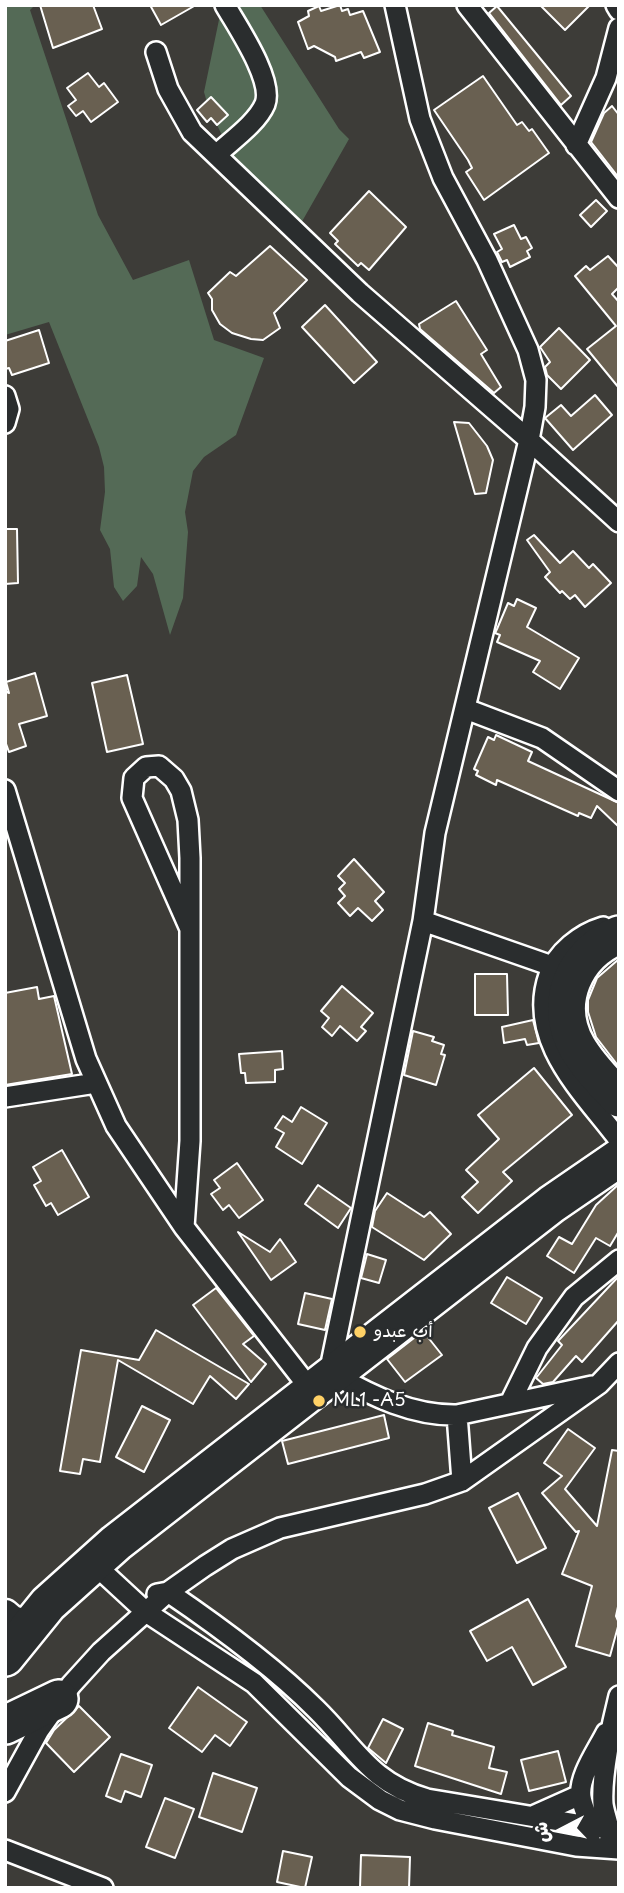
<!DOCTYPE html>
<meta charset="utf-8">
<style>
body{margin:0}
#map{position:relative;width:624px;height:1893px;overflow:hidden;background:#3d3c38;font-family:"Playpen Sans","Playpen Sans Arabic",sans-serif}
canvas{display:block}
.frame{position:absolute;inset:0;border:7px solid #fff;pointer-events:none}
.north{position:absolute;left:526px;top:1795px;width:70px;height:70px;-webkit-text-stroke:5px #2a2d2e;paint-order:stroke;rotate:263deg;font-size:19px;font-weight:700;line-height:28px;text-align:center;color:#fff}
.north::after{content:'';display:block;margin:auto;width:24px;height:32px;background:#fff;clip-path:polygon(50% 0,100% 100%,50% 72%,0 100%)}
</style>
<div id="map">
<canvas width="624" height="1893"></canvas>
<div class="frame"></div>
<div class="north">ش</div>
</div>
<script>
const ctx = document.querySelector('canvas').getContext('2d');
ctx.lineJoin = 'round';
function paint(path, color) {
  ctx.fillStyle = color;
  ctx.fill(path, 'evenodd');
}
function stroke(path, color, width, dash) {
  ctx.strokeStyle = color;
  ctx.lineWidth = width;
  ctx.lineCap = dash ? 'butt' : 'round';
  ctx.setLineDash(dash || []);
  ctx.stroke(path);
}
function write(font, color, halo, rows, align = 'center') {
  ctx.font = font + ' "Playpen Sans","Playpen Sans Arabic",sans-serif';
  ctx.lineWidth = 5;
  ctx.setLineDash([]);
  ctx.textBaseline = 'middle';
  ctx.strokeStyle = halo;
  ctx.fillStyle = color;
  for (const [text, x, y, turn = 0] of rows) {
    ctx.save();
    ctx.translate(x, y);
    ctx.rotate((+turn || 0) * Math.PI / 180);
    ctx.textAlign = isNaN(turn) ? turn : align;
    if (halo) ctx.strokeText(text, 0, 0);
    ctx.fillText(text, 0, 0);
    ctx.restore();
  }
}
paint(new Path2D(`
 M5 5H35L30 10 98 215 133 280 189 260 214 340 264 358 236 435 204 457 193 471 185 512 188 532 183 598 170 635 153 574 141 557 137 586 123 601 114 587 110 549 100 530 105 492 104 467 99 447 49 322 5 335Z
 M215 5H260L339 129 349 139 296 232 271 192 237 167 208 106 204 92 220 15Z`), '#546a56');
const building = new Path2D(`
 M40 5H93L102 29 53 48Z
 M150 5H196L161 25Z
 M340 5 342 11 348 9 350 15 363 11 380 52 364 58 361 52 336 61 335 57 314 46 308 49 298 22 309 16 308 11 319 6 321 11Z
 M540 5H590L565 30Z
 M497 6 571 96 561 105 489 13Z
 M88 73 99 87 104 83 118 102 91 122 83 111 76 116 68 106 76 100 67 88Z
 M483 76 517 125 522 122 529 131 532 129 549 153 484 200 466 172 472 168 468 160 434 110Z
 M211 97 228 115 217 125 211 118 207 122 197 110Z
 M612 106 619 115V178L591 142 604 113Z
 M369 191 406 227 369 270 361 263 358 266 335 244 338 241 330 233Z
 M596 200 607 211 591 227 580 215Z
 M514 225 521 239 526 237 532 248 527 251 530 257 510 267 507 260 502 262 497 252 502 249 494 234Z
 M270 246 307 280 274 313 280 328 263 340 251 339 232 333 220 324 212 310V299L208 293 230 272 236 276Z
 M608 256 619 268V287L612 294 619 302V388L587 349 616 326 575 276 586 266 590 270Z
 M456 301 487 350 481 354 501 387 494 393 420 329 419 324Z
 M325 305 377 362 354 383 302 327Z
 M559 328 590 360 561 389 547 375 545 367 550 362 540 347Z
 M39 330 49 363 12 375 9 368 5 369V341Z
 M595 395 612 415 573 450 545 418 561 405 571 416Z
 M454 422 469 423 487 446 493 460 486 493 475 494Z
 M5 529H17L18 583 5 584Z
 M534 535 560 563 573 551 589 568 593 564 611 583 585 607 575 595 570 599 562 591 560 593 545 577 550 572 527 540Z
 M517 599 536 608 527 627 579 658 560 689 533 672 540 661 497 642 500 635 495 633 497 629 508 603 514 606Z
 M35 673 47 716 19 724 26 746 9 752 5 741V691L9 693 6 682Z
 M127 675 143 744 107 752 92 683Z
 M496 735 532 752 528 761 619 803V827L597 806 591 818 579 813 578 816 497 780 496 785 476 775 478 771 474 769 488 737 494 740Z
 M354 859 384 892 375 901 383 910 372 921 358 908 350 916 338 903 345 896 339 889 345 883 338 876Z
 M619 959V1067L596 1037 588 1012V1000L597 978Z
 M475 974H507L508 1015H475Z
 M342 986 373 1013 361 1027 366 1031 357 1041 340 1026 332 1036 322 1027 329 1018 321 1011Z
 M37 987 39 999 54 996 72 1074 5 1085V993Z
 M533 1020 539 1043 527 1045 525 1039 504 1043 502 1027Z
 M413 1031 434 1037 432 1041 444 1045 441 1054 445 1055 436 1085 404 1075Z
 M282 1051 283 1069 275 1070V1082L246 1083 245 1073H241L239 1054Z
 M534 1068 572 1115 503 1172 512 1181 478 1213 462 1197 478 1182 466 1170 499 1139 478 1115Z
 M301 1107 327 1123 302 1164 276 1147 284 1133 275 1128 283 1116 292 1122Z
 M62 1150 89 1197 58 1215 51 1203 46 1206 34 1185 41 1181 33 1167Z
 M237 1163 263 1200 239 1218 229 1205 223 1210 211 1194 220 1188 214 1180Z
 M619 1184V1231L610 1246 596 1238 574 1273 547 1256 559 1237 572 1244 596 1205Z
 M318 1185 351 1208 338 1228 305 1204Z
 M387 1193 424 1217 430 1212 451 1234 424 1260 372 1227 375 1211Z
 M238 1232 270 1252 280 1239 296 1262 271 1280Z
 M367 1254 386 1260 379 1283 361 1278Z
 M619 1276V1320L582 1362 576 1356 553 1382 543 1384 536 1378 562 1345 558 1341Z
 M507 1277 542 1298 526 1324 491 1303Z
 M216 1288 254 1336 243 1344 266 1364 251 1382 193 1305Z
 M305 1293 332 1299 325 1330 298 1324Z
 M156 1330 249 1384 236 1399 210 1376 193 1404 118 1360 100 1462 83 1459 80 1474 60 1471 81 1350 139 1360Z
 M423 1331 442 1355 405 1382 387 1359Z
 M142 1406 170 1420 144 1472 116 1457Z
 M384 1415 389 1438 288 1464 282 1441Z
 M568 1429 595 1448 565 1489 597 1526 612 1450 619 1451V1602L616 1616 619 1623 610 1656 576 1646 592 1586 562 1574 579 1531 576 1532 542 1493 562 1476 544 1463Z
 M518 1493 546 1548 517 1563 489 1508Z
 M528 1599 566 1667 533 1685 512 1647 487 1661 470 1631Z
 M198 1687 247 1722 230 1746 215 1735 202 1752 169 1728Z
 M79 1706 110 1737 74 1772 46 1743 54 1730Z
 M383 1719 403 1729 386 1763 368 1748Z
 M428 1723 453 1731 452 1735 494 1747 489 1768 507 1772 501 1794 415 1766Z
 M558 1751 566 1782 529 1791 521 1760Z
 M121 1754 152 1765 141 1797 125 1791 121 1802 106 1796Z
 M213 1773 257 1788 242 1832 199 1817Z
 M165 1798 194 1809 175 1858 146 1847Z
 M283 1851 312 1857 305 1888 277 1882Z
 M361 1855 410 1857 409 1888H360Z`);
paint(building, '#696051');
stroke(building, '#fff', 2);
const street = new Path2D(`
 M395 5 420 119 443 178 487 260 528 350 536 380 535 407 529 440 619 522
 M467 5 619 198
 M616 5 619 10
 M156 52 168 89 192 132 360 293 529 440 435 833 423 921 332 1359
 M576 145 606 78 619 28
 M216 155C231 141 257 123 265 104 274 80 237 26 225 5
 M5 396 9 409 5 423
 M466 709 542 738 619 791
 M5 790 86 1059 116 1126 184 1227 304 1381
 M423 921 552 966
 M603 927C580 934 557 952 549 975 526 1040 583 1092 619 1140
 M5 1097 96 1083
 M184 1227 190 1141V858L188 820 181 791 174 779 159 766 146 767 134 778 132 798 190 929
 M335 1375C372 1396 413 1416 457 1415L592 1386
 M511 1401 537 1348 574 1297 619 1260
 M457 1415 462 1481
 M93 1563 146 1612 254 1683 349 1777 380 1800 400 1810 435 1819 576 1846 619 1849
 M157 1594 168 1592C218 1626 273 1666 316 1709 355 1747 370 1783 427 1799L619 1831
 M5 1792 39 1730 71 1685 101 1652 168 1592 205 1566 232 1549 280 1528 425 1494 462 1481 599 1384 619 1363
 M533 1816 580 1795
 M590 1836C592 1821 583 1811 581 1797 578 1777 597 1751 606 1733
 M610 1842C611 1827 605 1818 603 1804 601 1776 612 1723 619 1696
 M5 1850 103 1888`);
const secondary = new Path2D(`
 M5 1614 12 1620 31 1625`);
const highway = new Path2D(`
 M619 935C574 953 552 1003 577 1047 588 1066 604 1082 619 1098
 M5 1657 48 1604 116 1543 552 1204 619 1158
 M5 1725 59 1699`);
stroke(street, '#fff', 24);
stroke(secondary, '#fff', 33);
stroke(highway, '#fff', 42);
stroke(street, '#2a2d2e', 19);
stroke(secondary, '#2a2d2e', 28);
stroke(highway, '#2a2d2e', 37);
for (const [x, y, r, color] of [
 [360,1332,7,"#ffd166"],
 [319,1401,7,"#ffd166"]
]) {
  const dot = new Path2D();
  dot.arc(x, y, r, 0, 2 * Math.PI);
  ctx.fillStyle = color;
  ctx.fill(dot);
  stroke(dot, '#2a2d2e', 2.5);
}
write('18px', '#fff', '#2a2d2e', [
 ["أب عبدو",374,1332],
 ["ML1 -A5",333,1401]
], 'left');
</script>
